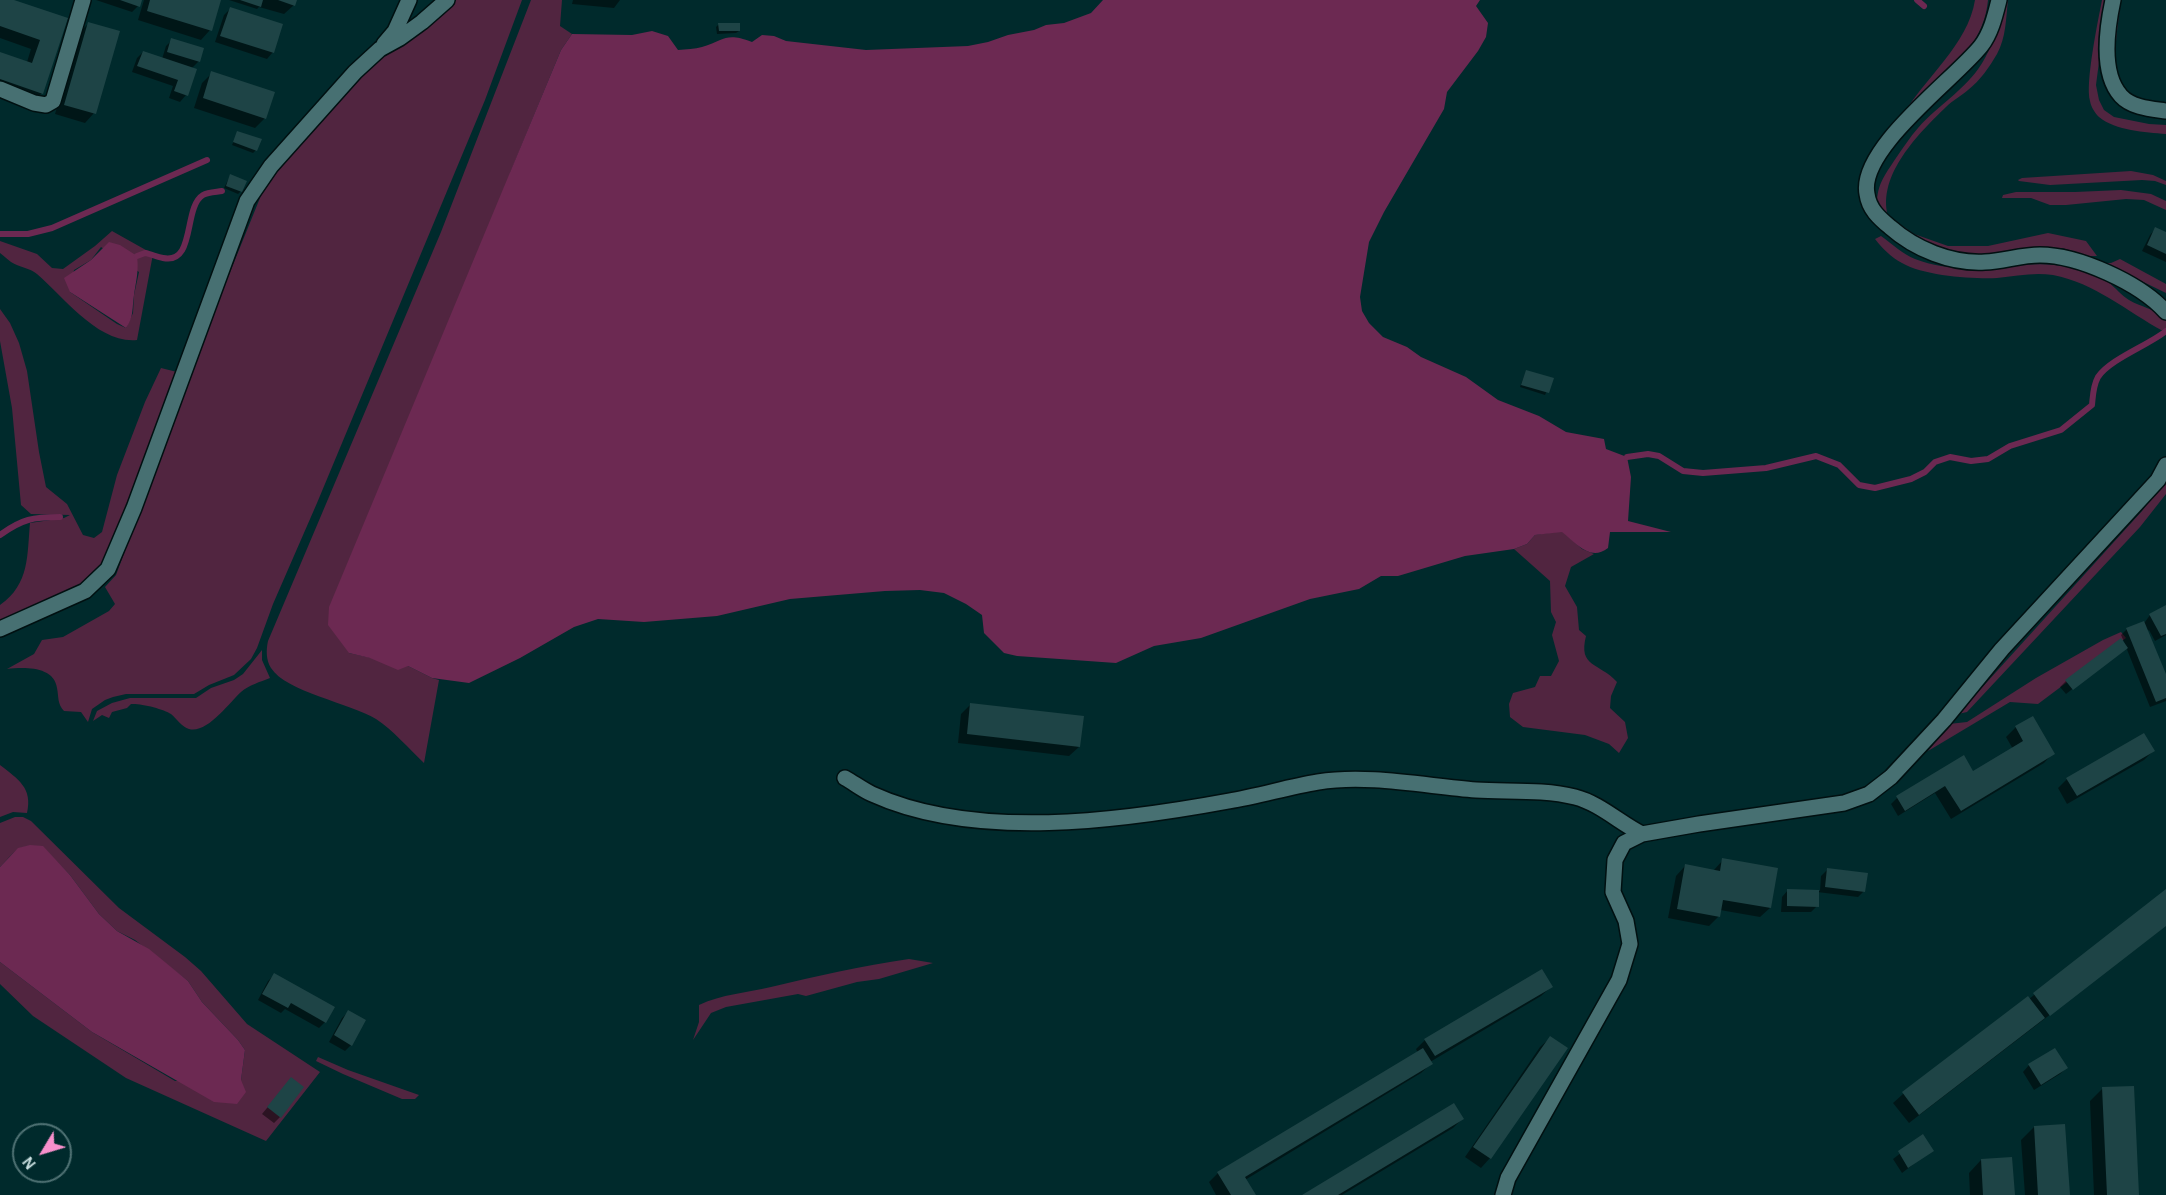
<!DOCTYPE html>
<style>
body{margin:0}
#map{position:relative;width:2166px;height:1195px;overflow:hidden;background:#002a2c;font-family:"Alegreya Sans",sans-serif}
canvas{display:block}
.north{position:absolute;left:12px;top:1123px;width:60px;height:60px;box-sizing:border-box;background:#002a2c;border:2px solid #507274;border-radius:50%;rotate:232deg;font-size:16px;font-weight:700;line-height:24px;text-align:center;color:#c9dfe0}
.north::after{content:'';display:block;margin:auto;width:21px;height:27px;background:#f890cc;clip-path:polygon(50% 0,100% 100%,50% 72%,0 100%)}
</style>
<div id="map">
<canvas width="2166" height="1195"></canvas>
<div class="north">N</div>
</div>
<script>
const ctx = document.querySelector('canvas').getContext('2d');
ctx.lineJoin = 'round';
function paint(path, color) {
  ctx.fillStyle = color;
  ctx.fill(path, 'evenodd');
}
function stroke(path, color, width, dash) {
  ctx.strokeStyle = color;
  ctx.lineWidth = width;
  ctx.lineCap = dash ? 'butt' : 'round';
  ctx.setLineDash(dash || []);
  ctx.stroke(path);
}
paint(new Path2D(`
 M456 0H522L485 100 317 503 273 604 257 648 251 659 234 675 209 685 194 694H126L113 697 105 700 92 709 88 722 81 712 64 711C57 703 59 698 57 688 54 666 24 667 7 669L34 654 42 640 63 637 109 611 115 604 105 587 116 575 211 319 262 193 280 165 352 83 387 52 442 13Z
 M531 0H562L560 26 572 34 561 50 511 171 349 653 408 666 432 678 439 680 424 763C409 749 393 730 376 719 350 703 286 692 271 668 266 660 266 650 268 641L441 232Z
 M1975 0H1988C1983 55 1934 78 1902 117 1924 78 1968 45 1975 0Z
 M1999 0H2008C2006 18 2006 38 1997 54 1990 66 1980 81 1968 90 1961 96 1953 100 1946 107 1919 133 1877 175 1888 216L1914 234 1948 246H1988L2048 233 2086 241 2097 256H2089L2062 248H2042L1976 258 1923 247 1877 208C1876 186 1884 176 1896 158 1903 148 1910 137 1918 128 1939 104 1970 87 1985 58 1995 40 1997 20 1999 0Z
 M2102 0H2107L2096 85 2099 100 2104 110 2114 117 2149 124 2166 125V134C2145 132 2116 131 2099 117 2095 113 2091 107 2090 101 2085 83 2098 21 2102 0Z
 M2119 0H2121C2119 26 2104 84 2134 98 2143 103 2155 104 2166 105V107C2156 106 2143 106 2133 101 2124 97 2115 86 2114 76 2110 54 2114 21 2119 0Z
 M2131 171 2153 175 2166 181V185L2155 181 2142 180 2050 185 2019 181 2018 180 2022 178Z
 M2121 190 2151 194 2166 201V210L2144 200 2126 199 2066 205H2050L2031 198H2002L2003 195 2016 192H2075Z
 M112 231 153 254 137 340C98 344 63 296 37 274 30 268 19 267 11 262 7 259 4 256 0 253V241L37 254 52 268 63 269 95 246ZM101 247 139 272 134 295 133 313 126 328 117 324 70 292 74 270 91 260Z
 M1881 236C1892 244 1903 254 1915 259 1963 278 2013 259 2061 266 2077 267 2096 272 2108 282 2116 288 2121 295 2129 300 2141 307 2154 309 2166 317V329L2163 331C2126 311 2095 283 2053 275 2034 272 2016 276 1997 278 1972 279 1924 276 1902 263 1891 257 1883 249 1875 239Z
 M2120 259 2166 284V293L2129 275 2099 263H2111Z
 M0 309 10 323 19 343 27 371 39 452 46 487 67 504 83 535 94 538 102 532 117 475 145 402 161 368 181 373 107 560 94 579 0 625V605C30 584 27 555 30 523L64 518 70 515 31 514 21 505 12 408 0 341Z
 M2166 477V494L2140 527 1967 712 1958 714 2142 511Z
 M1562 531 1582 549 1594 554 1571 567 1565 586 1577 607 1579 630 1586 636C1578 668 1599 662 1617 682L1611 696 1610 708 1625 722 1628 738 1619 753 1609 744 1585 735 1523 727 1510 717 1509 704 1513 693 1535 687 1540 676H1551L1559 661 1552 635 1556 622 1551 612 1550 581 1514 549 1527 544 1535 535Z
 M2121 632 2126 638 2038 704 2010 702 1928 751 1949 724 1967 722 2036 678 2103 640Z
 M262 650V660L270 678C260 682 249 685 241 692 229 703 207 734 189 729 182 727 177 719 171 714 164 709 140 703 131 704L127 708 112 712 109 718 102 715 93 721 97 711 112 703 130 698H196L211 688 234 680 243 674Z
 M0 765C18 779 33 788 27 813L13 812 0 817Z
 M15 817H23L31 821 119 908 185 957 201 971 247 1024 320 1072 266 1141 126 1078 33 1016 0 984V962L92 1032 175 1081 241 1080 245 1050 238 1040 202 1002 188 981 135 940 117 931 99 914 70 875 43 847C18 844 17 849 0 867V823Z
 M909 959 933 963 879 979 857 982 806 996 798 994 726 1007 711 1013 693 1040 699 1022V1005C722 994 746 993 771 987 816 976 862 966 909 959Z
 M318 1057 348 1070 419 1095 415 1099H402L343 1074 316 1061Z`), '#512540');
paint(new Path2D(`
 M1103 0H1480L1476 6 1488 23 1486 37 1478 51 1447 92 1444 109 1384 212 1369 242 1360 297 1362 311 1369 323 1383 337 1407 347 1421 357 1466 377 1498 400 1539 416 1566 432 1604 439 1606 449 1627 457 1631 477 1628 521 1671 532H1610L1608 548C1590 562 1576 543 1562 532L1535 535 1527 544 1514 549 1465 556 1398 576H1381L1359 589 1310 599 1201 638 1154 646 1116 663 1017 656 1004 653 984 633 982 615 966 604 944 593 920 590 885 591 790 599 717 616 644 622 598 619 574 627 520 658 469 683 432 678 408 666 398 670 370 658 349 653 328 625 329 607 561 50 572 34 632 35 652 31 668 36 678 50C686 49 695 49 702 47 726 40 725 32 752 42L762 35 774 36 786 41 866 50 968 46 988 42 1008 35 1034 30 1046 25 1064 23 1091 13Z
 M109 242 120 245 137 256C139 271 136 281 134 295 132 308 134 317 126 328L70 292 64 278 91 260Z
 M30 845 43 846 70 875 99 914 117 931 149 949 188 981 202 1002 238 1040 245 1050 241 1080 246 1092 237 1104 214 1102 92 1032 0 962V867L18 848Z`), '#6c2952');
paint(new Path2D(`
 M0 0H10L66 19 42 93 32 102 0 92V53L27 62 31 49 0 38Z
 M96 0H140L138 6 132 12Z
 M144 0H219L210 30 201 40 138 20Z
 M229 0H295L294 5 284 14 259 7 257 9Z
 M573 0H620L614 8 572 4Z
 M230 9 273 52 267 59 215 42 224 15Z
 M88 24 94 113 85 123 55 114 79 33Z
 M719 24 739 31 736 33 717 34 716 27Z
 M172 40 199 61 191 69 186 95 180 102 169 98 173 86 132 72 137 58 143 52 162 59 166 46Z
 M212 73 265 118 255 128 194 108 202 83Z
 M238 132 256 150 253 153 232 145Z
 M230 176 241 191 238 194 224 188Z
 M2156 228 2166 233V262L2142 251 2150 235Z
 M1526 371 1552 379 1545 395 1520 387Z
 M2166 606V635L2155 641 2149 630 2147 631 2166 678V701L2150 707 2126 647 2066 694 2060 687 2066 681 2125 644 2121 635 2127 629 2145 622 2150 615Z
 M971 704 1079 747 1069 756 958 743 961 714Z
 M2032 718 2053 753 2044 763 1951 819 1935 793 1898 816 1891 804 1897 798 1963 757 1973 773 2013 749 2006 737 2016 727Z
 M2153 751 2144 760 2067 804 2058 788 2067 779Z
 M1723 860 1770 908 1760 917 1720 910 1719 916 1709 926 1668 918 1676 876 1685 866 1713 871Z
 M1827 870 1864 891 1858 897 1817 892V906L1811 912H1781L1782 897 1788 890 1820 891 1821 876Z
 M2166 891V925L2159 931 1909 1123 1893 1103 1903 1094 2029 999Z
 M274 975 325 1022 319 1028 285 1009 281 1013 258 1000 268 981Z
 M1551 987 1541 996 1430 1062 1431 1064 1421 1073 1245 1180 1254 1195H1216L1209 1182 1218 1173 1418 1053 1416 1049 1425 1040Z
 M348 1012 351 1045 345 1051 329 1042 342 1018Z
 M1550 1038 1566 1048 1490 1158 1481 1168 1465 1157 1540 1047Z
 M2029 1065 2066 1068 2060 1074 2034 1090 2023 1072Z
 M291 1079 280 1117 274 1123 262 1114Z
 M2103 1088 2138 1195H2094L2090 1101Z
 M1462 1119 1453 1128 1342 1195H1305Z
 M2034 1127 2068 1195H2025L2021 1140Z
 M1923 1136 1932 1150 1902 1173 1893 1159Z
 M1981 1160 2013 1195H1970L1969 1173Z`), '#0007');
stroke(new Path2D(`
 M1917 0 1924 6
 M0 234H28L52 228 207 160
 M137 256 145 253C151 254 157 257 163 258 196 265 183 207 203 195 208 192 216 192 222 191
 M1627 457 1648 454 1659 456 1683 471 1703 473 1766 468 1816 456 1839 465 1859 485 1875 488 1911 479 1925 472 1935 462 1950 457 1971 461 1988 459 2010 446 2061 430 2092 405C2093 395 2093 386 2098 377 2110 359 2149 345 2166 331
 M0 535C22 519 33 517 60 517`), '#6c2952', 6);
paint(new Path2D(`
 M0 0H14L68 18 43 94 0 79V52L32 63 40 40 0 26Z
 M120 0H142L140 7Z
 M150 0H221L212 31 147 11Z
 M240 0H263L261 7Z
 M278 0H297L295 6Z
 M230 7 283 24 274 53 220 36Z
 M88 22 120 31 96 114 64 105Z
 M718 23H740V31H719Z
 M171 38 204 48 200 62 167 52Z
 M143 51 197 69 188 96 174 91 178 80 137 66Z
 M211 71 275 92 266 119 203 98Z
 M237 131 262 139 257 151 233 142Z
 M230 174 247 181 242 192 226 186Z
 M2155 227 2166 232V254L2147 245Z
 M1526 370 1554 378 1549 393 1521 385Z
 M2166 605V634L2161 636 2149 614Z
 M2144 621 2166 674V698L2156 702 2126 628Z
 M2121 638 2128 648 2073 690 2065 680Z
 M970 703 1084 716 1080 747 967 734Z
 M2033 716 2055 754 1961 811 1945 786 1905 811 1896 796 1964 755 1973 771 2023 741 2015 726Z
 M2144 733 2155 751 2077 796 2066 778Z
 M1722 858 1778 868 1771 908 1723 900 1720 917 1677 909 1685 864 1720 871Z
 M1827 868 1868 873 1865 892 1825 887Z
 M1787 889 1819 890V907L1787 906Z
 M2166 889V926L2050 1016 2033 993Z
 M1542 969 1553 987 1435 1056 1424 1039Z
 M274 973 335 1007 326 1023 291 1003 288 1008 262 994Z
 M2028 996 2045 1018 1919 1115 1902 1092Z
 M348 1010 366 1020 352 1046 334 1035Z
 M1550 1036 1568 1048 1491 1159 1473 1147Z
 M1423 1048 1433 1064 1245 1177 1256 1195H1231L1217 1172Z
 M2055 1048 2068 1068 2041 1085 2028 1064Z
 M291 1077 304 1087 281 1118 267 1107Z
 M2134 1086 2139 1195H2107L2102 1087Z
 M1454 1103 1464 1119 1338 1195H1302Z
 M2065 1124 2070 1195H2038L2034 1126Z
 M1923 1134 1934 1151 1908 1168 1898 1151Z
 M2012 1157 2015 1195H1983L1981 1159Z`), '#1e4446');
const minor = new Path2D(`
 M1999 0C1995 16 1991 33 1981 46 1955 79 1858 149 1867 194 1869 209 1879 218 1890 227 1915 249 1951 264 1985 262 2004 261 2021 255 2040 255 2078 255 2140 283 2166 312
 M2113 0C2107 28 2100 73 2121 96 2132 108 2152 109 2166 111
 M384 44 395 31 409 0
 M0 89 34 103 46 105 53 101 83 0
 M0 629 85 591 108 569 134 508 247 201 271 166 355 72 380 49 400 38 422 22 447 0
 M845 778C854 783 863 790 872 794 975 841 1121 821 1229 801 1259 796 1288 787 1318 782 1368 774 1425 786 1476 790 1508 792 1543 789 1575 797 1599 803 1620 823 1642 834
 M1503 1195 1508 1178 1619 980 1630 944 1626 921 1613 892 1615 860 1624 843 1642 834 1699 824 1844 803 1869 794 1891 777 1944 720 2002 649 2158 480 2166 465`);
stroke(minor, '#001011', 18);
stroke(minor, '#477072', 15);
</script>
